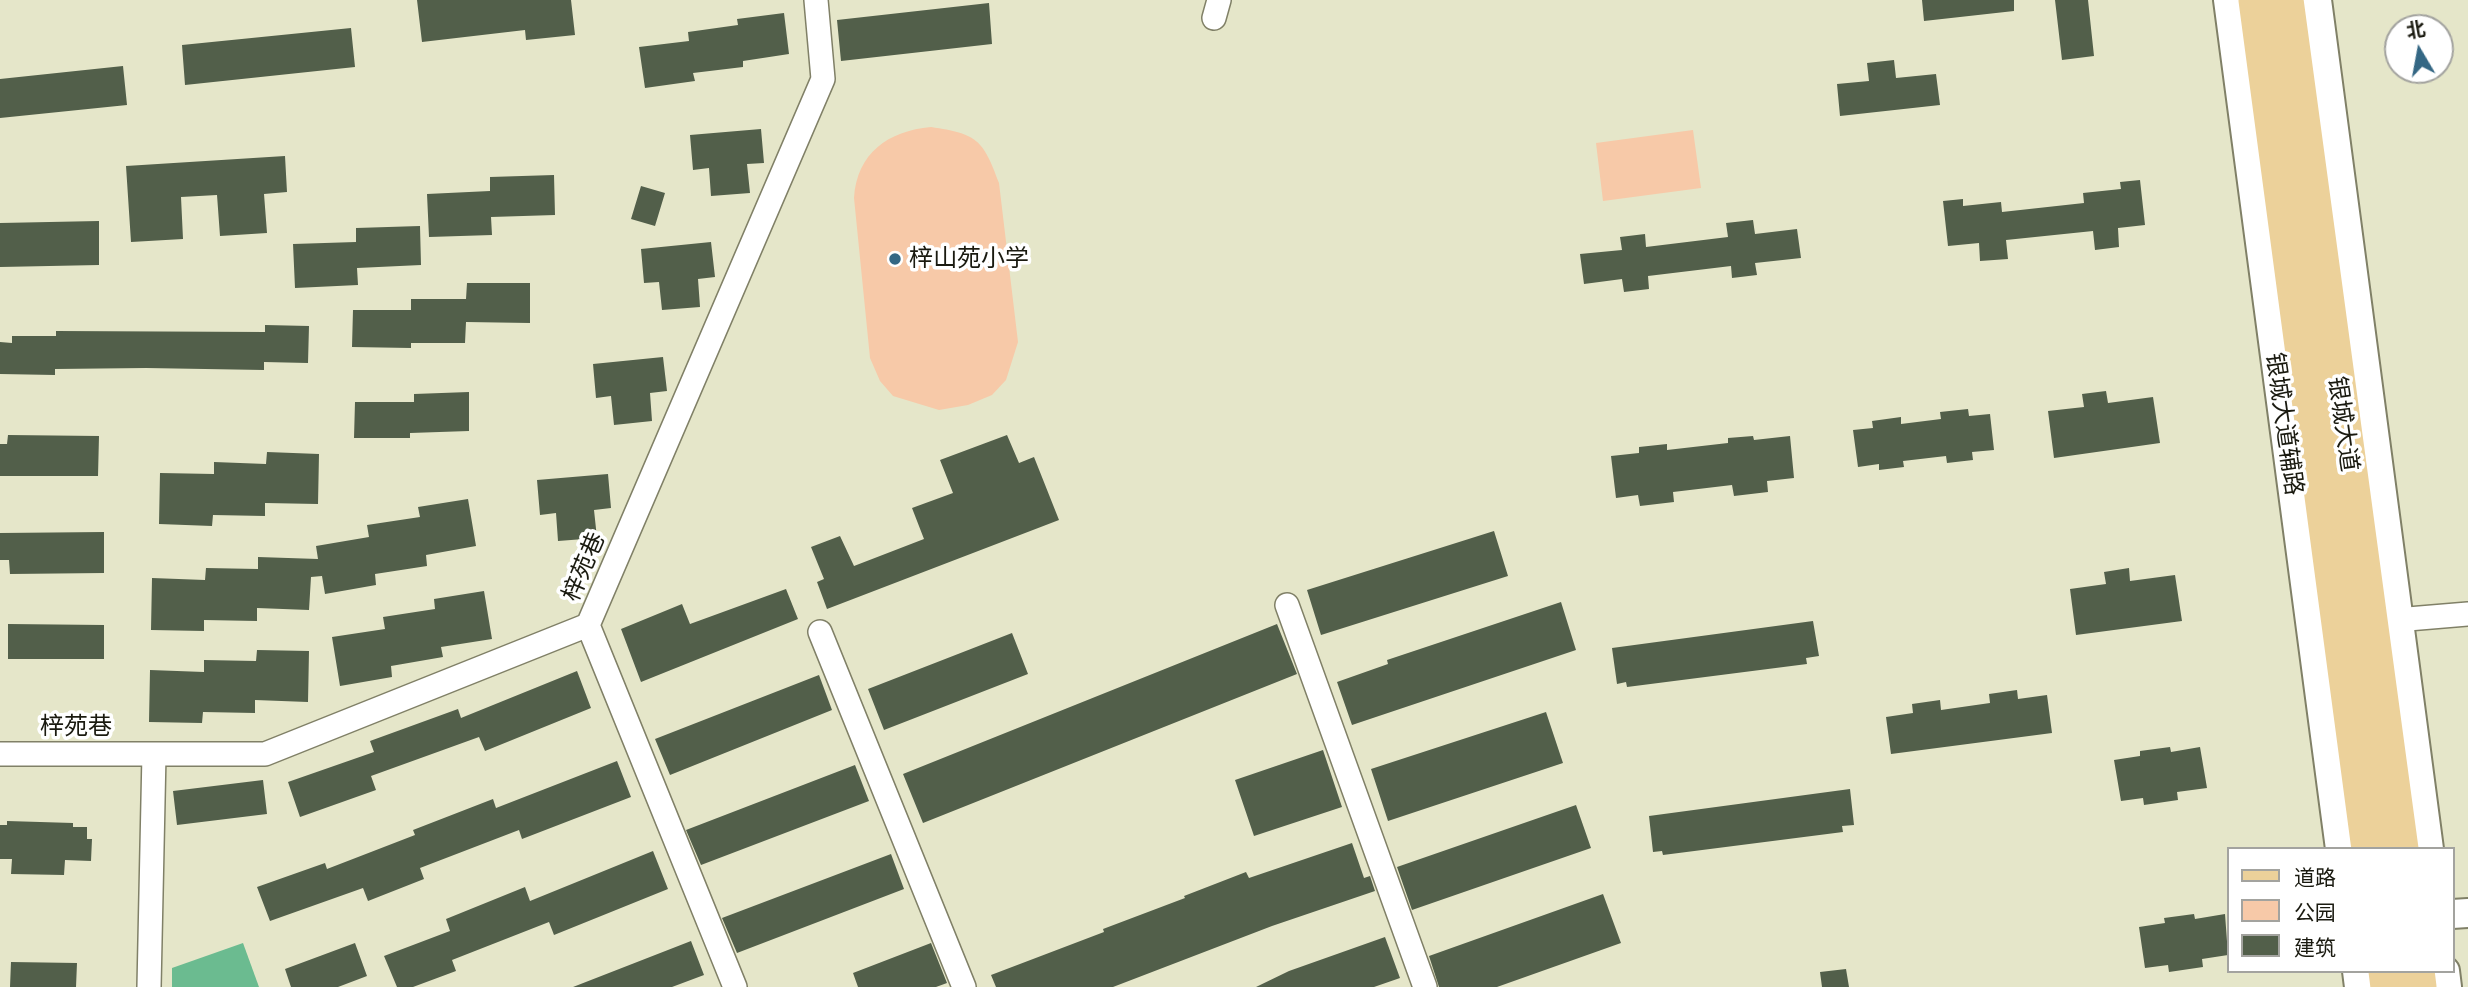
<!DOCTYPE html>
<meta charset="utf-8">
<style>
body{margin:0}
#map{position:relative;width:2468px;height:987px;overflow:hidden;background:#e5e6c9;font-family:"Crimson Pro","Noto Sans SC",serif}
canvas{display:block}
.legend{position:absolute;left:2227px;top:847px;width:228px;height:126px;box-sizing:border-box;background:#fff;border:2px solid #a3a39f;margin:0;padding:9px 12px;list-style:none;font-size:21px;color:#1a1a10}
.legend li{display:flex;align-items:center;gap:14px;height:35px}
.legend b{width:35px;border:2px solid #a3a39f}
.north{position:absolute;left:2384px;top:14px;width:70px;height:70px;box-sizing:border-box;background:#fff;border:2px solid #a3a39f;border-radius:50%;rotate:350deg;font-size:19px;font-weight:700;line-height:28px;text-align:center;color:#1a1a10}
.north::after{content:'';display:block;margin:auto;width:24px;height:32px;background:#346784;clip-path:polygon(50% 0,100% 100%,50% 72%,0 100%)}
</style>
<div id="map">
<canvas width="2468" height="987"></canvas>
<ul class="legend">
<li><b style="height:9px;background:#ecd19a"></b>道路</li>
<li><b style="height:19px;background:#f7c9a8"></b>公园</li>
<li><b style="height:19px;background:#525f4a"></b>建筑</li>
</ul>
<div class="north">北</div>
</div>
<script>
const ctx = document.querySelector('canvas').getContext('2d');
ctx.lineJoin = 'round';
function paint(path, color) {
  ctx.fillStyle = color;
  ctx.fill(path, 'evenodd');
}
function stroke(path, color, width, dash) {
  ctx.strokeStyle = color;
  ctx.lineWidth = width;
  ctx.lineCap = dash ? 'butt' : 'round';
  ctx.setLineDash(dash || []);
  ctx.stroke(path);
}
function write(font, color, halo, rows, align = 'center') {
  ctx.font = font + ' "Crimson Pro","Noto Sans SC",serif';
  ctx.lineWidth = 7;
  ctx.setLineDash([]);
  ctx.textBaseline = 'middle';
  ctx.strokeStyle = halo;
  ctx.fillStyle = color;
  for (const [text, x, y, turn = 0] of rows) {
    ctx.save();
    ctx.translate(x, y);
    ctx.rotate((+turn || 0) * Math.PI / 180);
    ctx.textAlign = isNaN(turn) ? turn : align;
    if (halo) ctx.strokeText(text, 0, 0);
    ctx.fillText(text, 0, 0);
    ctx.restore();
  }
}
paint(new Path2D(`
 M931 127C977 134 983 139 999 183L1018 342 1006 380 992 395 968 405 939 410 893 396 880 381 870 358 854 198C857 153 888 131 931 127Z
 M1693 130 1701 188 1603 201 1596 143Z`), '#f7c9a8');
paint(new Path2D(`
 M243 943 259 987H172V968Z`), '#6bbb90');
paint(new Path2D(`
 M417 0H571L575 35 526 40 525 30 422 42Z
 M1922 0H2014V11L1924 21Z
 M2055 0H2088L2094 56 2062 60Z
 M989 3 992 44 841 61 837 20Z
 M784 13 789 54 743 61V67L693 73 695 81 645 88 639 47 689 41 688 32 738 25 737 19Z
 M351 28 355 67 185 85 182 45Z
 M1894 60 1896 78 1936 74 1940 105 1840 116 1837 84 1869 81 1867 63Z
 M123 66 127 105 0 118V79Z
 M761 129 764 163 747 164 750 193 711 196 709 168 693 170 690 135Z
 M285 156 287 192 264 194 267 233 220 236 217 195 181 197 183 239 131 242 126 166Z
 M554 175 555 215 491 217 492 235 429 237 427 194 490 191V177Z
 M2140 180 2145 225 2118 228 2119 247 2095 250 2093 231 2006 240 2008 259 1980 261 1979 243 1948 246 1943 201 1963 199V206L2001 202 2002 212 2084 203 2083 193 2121 189 2120 182Z
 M641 186 665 193 655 226 631 219Z
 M1753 220 1755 234 1797 229 1801 258 1755 263 1757 275 1732 278 1731 266 1648 276 1649 289 1624 292 1622 279 1584 284 1580 254 1622 250 1620 237 1645 234 1646 247 1728 237 1726 223Z
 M99 221V265L0 267V223Z
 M420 226 421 265 357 268 358 285 295 288 293 244 356 242V228Z
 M711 242 715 277 698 279 700 307 662 310 659 282 644 283 641 249Z
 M467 283H530V323L466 322 465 343H411V348L352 347 353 310H411V299H466Z
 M265 325 309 326 308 363 264 362V370L146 368 55 369V375L0 374V342L12 343V336H56V331L265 332Z
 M663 357 667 391 650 393 652 421 614 425 611 396 596 398 593 364Z
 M2106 391 2108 403 2153 397 2160 443 2054 458 2048 411 2084 407 2082 394Z
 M469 392V431L410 433V438H354L355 402H414V394Z
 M1968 409 1969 416 1990 414 1994 450 1972 452 1973 460 1947 463 1946 456 1903 461 1904 467 1879 470V464L1858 467 1853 430 1873 428 1872 421 1901 417V424L1941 419 1940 412Z
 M8 435 99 436 98 476H0V444H7Z
 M1007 435 1019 463 1034 457 1059 520 827 609 817 582 824 579 811 547 840 536 854 566 924 539 912 508 953 493 940 460Z
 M1753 436 1754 440 1790 436 1794 478 1767 481 1768 492 1734 496 1732 485 1673 492 1674 502 1640 506 1638 495 1616 498 1611 456 1639 453V447L1667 444V450L1728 443V438Z
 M267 452 319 454 318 504 265 503V516L213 515 212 526 159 524 160 473 214 474V462L266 464Z
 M608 474 611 508 594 510 597 538 558 541 556 513 540 515 537 480Z
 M468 499 476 546 426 555 427 566 375 574 376 585 325 594 322 576 311 577 309 610 257 608V621L204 620V631L151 630 152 578 205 580 206 568 258 569V557L318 559 316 546 369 537 367 525 420 517 418 507Z
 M1494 531 1508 576 1321 635 1307 590Z
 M104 532V573L10 574 9 560H0V533Z
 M2129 568 2130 581 2175 575 2182 621 2076 635 2070 589 2106 584 2104 572Z
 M786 589 798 619 641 682 621 629 682 604 690 624Z
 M484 591 492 639 441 647 443 657 391 666 392 677 340 686 332 637 385 629 383 617 435 609 434 599Z
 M1561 602 1576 650 1352 725 1337 682 1388 664 1387 660Z
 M1813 621 1819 656 1806 658 1807 664 1627 687 1626 682 1617 684 1612 648Z
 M8 624 104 625V659H8Z
 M1277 624 1297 674 923 823 903 774Z
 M1012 633 1028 674 884 730 868 689Z
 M257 650 309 651 308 702 255 700V713L203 712 202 723 149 722 150 670 204 672V660L256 661Z
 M577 671 591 708 485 751 479 737 371 776 376 790 300 817 288 782 374 752 370 741 458 709 461 718Z
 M819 675 832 710 670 775 655 739Z
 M2017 690 2018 699 2047 695 2052 733 1891 754 1886 717 1913 713 1912 704 1940 700 1941 710 1990 703 1989 694Z
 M1546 712 1563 763 1388 821 1371 769Z
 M2170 747 2171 752 2200 747 2207 788 2177 792 2178 800 2144 805 2143 798 2121 801 2114 760 2140 756V751Z
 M1323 750 1342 807 1254 836 1235 780Z
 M617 761 631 797 522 839 519 830 420 868 424 879 368 901 363 888 270 921 257 887 325 863 327 869 415 835 413 830 493 799 496 808Z
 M855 765 869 801 701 865 686 830Z
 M263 780 267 814 177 825 173 791Z
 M1850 789 1854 825 1842 826 1843 832 1663 855 1662 851 1653 852 1649 816Z
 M1576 805 1591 848 1412 910 1397 867Z
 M7 821 73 823V827H87V839H92L91 861 65 860 64 875 11 874 12 859H0V825H7Z
 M1352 843 1364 878 1370 876 1375 891 1272 926 1113 987H996L991 975 1104 932 1103 929 1185 898 1184 896 1246 872 1249 878Z
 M653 851 668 889 554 935 549 922 452 960 456 971 413 987H397L384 956 450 931 446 919 525 887 530 901Z
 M891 854 904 889 737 953 722 918Z
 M1603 894 1621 943 1497 987H1439L1429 956Z
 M2194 914 2195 919 2225 914 2228 955 2202 959 2203 967 2169 972 2168 965 2145 968 2139 927 2165 923 2164 918Z
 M1385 937 1400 978 1374 987H1256L1289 971Z
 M691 941 704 975 672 987H573Z
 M355 943 367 976 338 987H291L285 969Z
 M931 943 947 983 936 987H858L853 973Z
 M11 962 77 963 76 987H10Z
 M1846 969 1849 987H1822L1820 972Z`), '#525f4a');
const minor = new Path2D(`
 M1214 18 1219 0
 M1287 605 1425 987
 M2384 621 2468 614
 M588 625 735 987
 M820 632 964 987
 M0 754H265L588 625 823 79 816 0
 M149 987 154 754`);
const tertiary = new Path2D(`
 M2228 0 2340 849
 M2317 0 2429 849
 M2452 914 2468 913
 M2357 971 2359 987
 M2445 971 2447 987`);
const primary = new Path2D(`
 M2257 0 2370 849
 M2285 0 2400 849
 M2387 971 2389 987
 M2416 971 2418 987`);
stroke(minor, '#808067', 26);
stroke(tertiary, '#808067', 32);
stroke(primary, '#9b7d3e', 40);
stroke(minor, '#fff', 23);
stroke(tertiary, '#fff', 28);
stroke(primary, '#ecd19a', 37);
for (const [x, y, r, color] of [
 [895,259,7,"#346784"]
]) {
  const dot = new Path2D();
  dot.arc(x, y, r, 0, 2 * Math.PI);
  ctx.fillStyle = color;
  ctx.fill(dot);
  stroke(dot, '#fff', 2.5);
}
write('24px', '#1a1a10', '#fff', [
 ["梓山苑小学",909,259]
], 'left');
write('24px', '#1a1a10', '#fff', [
 ["银城大道辅路",2284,424,82],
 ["银城大道",2343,424,82],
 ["梓苑巷",584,567,-67],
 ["梓苑巷",76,727]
]);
</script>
